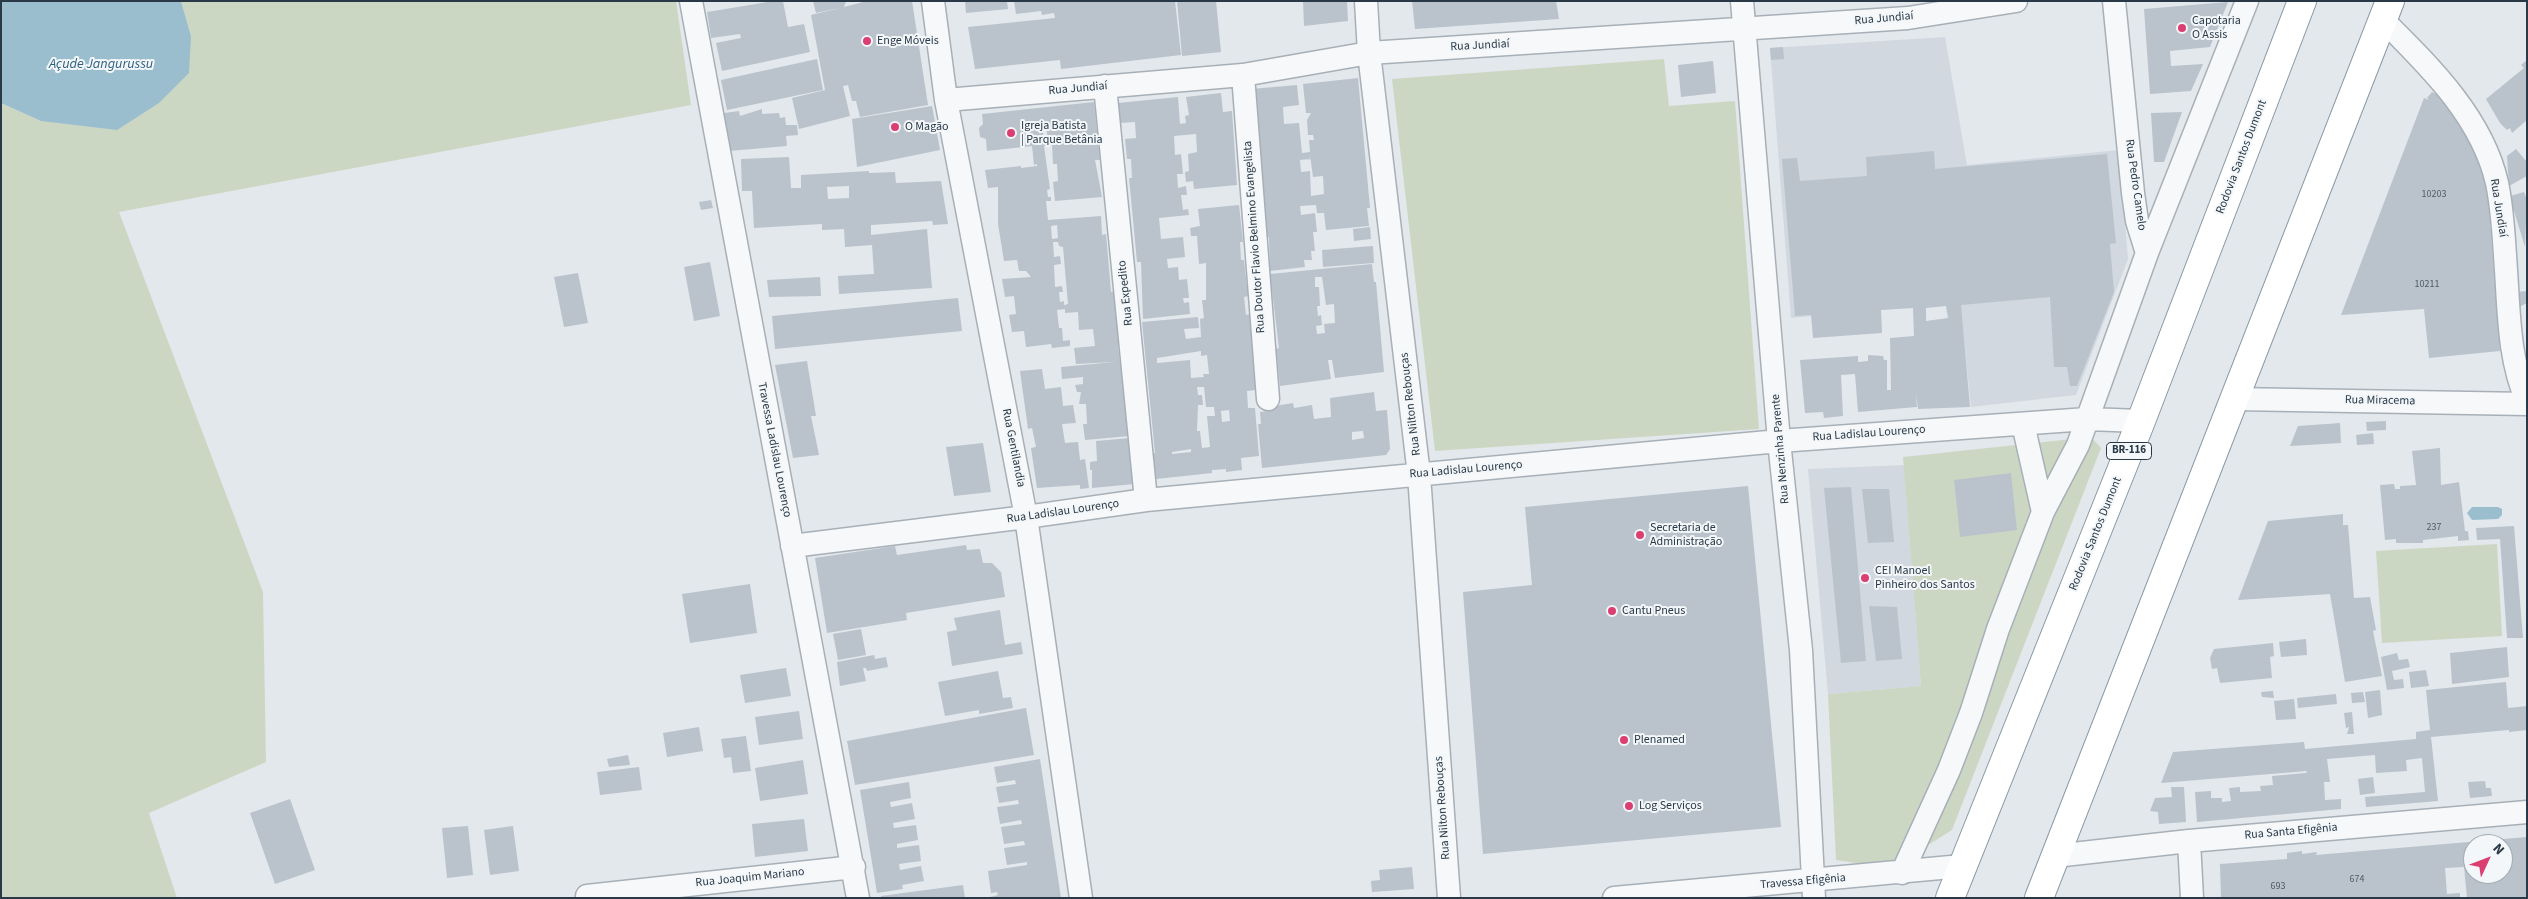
<!DOCTYPE html>
<meta charset="utf-8">
<style>
body{margin:0}
#map{position:relative;width:2528px;height:899px;overflow:hidden;background:#e3e8ec;font-family:"Source Sans 3",sans-serif}
canvas{display:block}
.frame{position:absolute;inset:0;border:2px solid #293947;pointer-events:none}
.north{position:absolute;left:2463px;top:834px;width:50px;height:50px;box-sizing:border-box;background:#f3f7f9;border:1px solid #a2abb2;border-radius:50%;rotate:47deg;font-size:14px;font-weight:700;line-height:20px;text-align:center;color:#293947}
.north::after{content:'';display:block;margin:auto;width:18px;height:22px;background:#db3e71;clip-path:polygon(50% 0,100% 100%,50% 72%,0 100%)}
</style>
<div id="map">
<canvas width="2528" height="899"></canvas>
<div class="frame"></div>
<div class="north">N</div>
</div>
<script>
const ctx = document.querySelector('canvas').getContext('2d');
ctx.lineJoin = 'round';
function paint(path, color) {
  ctx.fillStyle = color;
  ctx.fill(path, 'evenodd');
}
function stroke(path, color, width, dash) {
  ctx.strokeStyle = color;
  ctx.lineWidth = width;
  ctx.lineCap = dash ? 'butt' : 'round';
  ctx.setLineDash(dash || []);
  ctx.stroke(path);
}
function write(font, color, halo, rows, align = 'center') {
  ctx.font = font + ' "Source Sans 3",sans-serif';
  ctx.lineWidth = 4;
  ctx.setLineDash([]);
  ctx.textBaseline = 'middle';
  ctx.strokeStyle = halo;
  ctx.fillStyle = color;
  for (const [text, x, y, turn = 0] of rows) {
    ctx.save();
    ctx.translate(x, y);
    ctx.rotate((+turn || 0) * Math.PI / 180);
    ctx.textAlign = isNaN(turn) ? turn : align;
    if (halo) ctx.strokeText(text, 0, 0);
    ctx.fillText(text, 0, 0);
    ctx.restore();
  }
}
paint(new Path2D(`
 M1945 37 1967 165 2119 150 2128 259 2076 395 1971 407 1960 303 1791 318 1770 48Z
 M1904 465 1921 686 1828 694 1808 469Z`), '#d1d8df');
paint(new Path2D(`
 M181 1H676L691 105 119 212 263 592 266 762 149 813 177 898H1V103L41 121 191 36Z
 M1664 59 1669 106 1735 101 1759 429 1435 451 1392 79Z
 M2091 437 2101 448 1952 830 1898 864 1875 866 1836 860 1828 694 1921 686 1903 457Z
 M2497 544 2502 636 2382 643 2376 551Z`), '#ccd7c3');
paint(new Path2D(`
 M1 1H181L191 36 189 73 159 103 117 130 41 121 1 103Z
 M2472 507H2498L2502 509V515L2498 519 2472 520 2467 513Z`), '#9bbecf');
paint(new Path2D(`
 M774 1H783L788 27 804 24 810 52 722 71 716 43 741 38 740 34 711 38 707 12Z
 M813 1H846L844 7 867 1H912L928 105 860 117 856 101H852L848 85 843 86 850 116 799 129 792 98 825 90 811 15 840 8 816 13Z
 M965 1H1007L1008 9 966 13Z
 M1014 1H1175L1181 55 1061 69 1060 60 975 69 968 27 1055 18 1054 13 1042 15 1041 11 1016 14Z
 M1177 1H1216L1221 52 1182 56Z
 M1303 1H1347L1348 21 1304 26Z
 M1412 1H1556L1559 19 1415 29Z
 M2228 2 2210 47 2170 51 2171 66 2203 64 2191 91 2150 94 2144 9Z
 M1783 47 1784 59 1771 60 1770 48Z
 M817 59 823 90 727 110 721 80Z
 M2527 60V120L2512 133 2510 128 2507 130 2500 123 2486 99 2524 68 2521 65Z
 M1713 61 1716 93 1681 97 1678 65Z
 M1358 78 1370 208H1367L1369 226 1326 230 1324 213H1317L1316 205 1300 206 1301 215 1315 213 1317 232H1313L1315 251H1311L1312 260H1304L1305 267 1270 271 1269 237H1265L1251 89 1297 85 1299 105 1283 107 1284 124 1299 123 1302 153 1310 152 1309 140H1314L1313 135H1308L1307 120 1311 113H1306L1303 84ZM1310 155 1313 177 1323 176 1324 194 1311 196 1310 171 1301 172 1300 160 1311 159Z
 M2432 92 2444 98 2475 149 2488 191 2500 351 2429 358 2424 309 2341 315 2424 98 2429 100 2427 98Z
 M1221 93 1223 112 1232 111 1237 185 1194 189 1193 181 1186 182 1185 172 1189 171 1188 154 1197 152 1196 134 1174 136 1175 155 1181 154 1183 174H1177L1178 188 1186 186 1187 195H1181L1183 210 1188 209 1189 215 1159 218 1161 239 1183 237 1185 257 1167 259 1168 268 1178 267 1179 280 1187 279 1189 298H1183L1184 303 1189 302 1190 314 1143 319 1141 262H1137L1129 178H1132L1131 159H1127L1125 139 1136 138 1135 122 1120 123 1118 103 1178 97 1180 124 1186 123 1185 116 1189 115 1186 97Z
 M1094 102 1100 160H1095L1102 197 1055 201 1053 182 1058 181 1057 164H1053L1052 145 1044 146 1050 189 1047 190 1048 197H1051V201H1046L1048 220 1101 216 1102 235 1106 234 1111 292 1115 291 1120 345H1118L1120 362H1122L1130 436 1085 440 1083 424H1087L1086 404H1079L1081 392H1077L1075 385 1083 384V377L1062 379 1061 367 1114 362 1076 364 1074 348 1095 346 1093 329 1079 330 1078 312 1065 313V309L1057 310 1059 328H1062L1063 341 1070 340V346L1052 348 1051 344 1026 347 1024 331 1012 332 1009 315 1016 314 1014 296 1005 297 1002 279 1031 277 1026 271H1019L1017 260 1004 261 998 224V187L988 188 985 170 1021 166V168L1037 166V164L1034 165 1032 146 987 151 986 139 980 137 979 128 983 124 982 114ZM1042 127H1046L1048 140H1044ZM1057 225 1058 238 1052 239 1051 226ZM1053 242H1058L1059 246 1063 247 1068 304 1064 305V301L1060 302 1059 292H1063L1062 286 1055 287 1054 265 1061 264 1060 256 1054 257Z
 M932 106 940 150 857 167 852 119Z
 M762 109V114L779 113 780 118 785 117 786 125H797L798 135 786 136 787 146 729 151 724 113 739 111 740 116Z
 M2182 112 2164 162H2154L2151 113Z
 M2516 149 2527 162V176L2509 186 2507 156Z
 M1934 151 1935 169 2107 154 2116 243 2110 244 2114 292 2077 386H2070L2067 367H2054L2050 297 1961 305 1970 407 1918 409 1916 393 1917 407 1858 412 1855 374 1841 375 1843 416 1824 418 1823 412 1805 413 1800 360 1858 356V362L1868 361V355L1883 356 1884 360H1887V390H1891L1890 338 1914 336 1913 308 1881 310 1882 333 1813 338 1811 315 1795 316 1782 159 1797 158 1800 181 1867 176 1866 157ZM1946 306 1948 318 1926 321V308Z
 M789 157 791 188H801V175L869 171V173L895 172 896 183 941 181 948 224 933 225 932 221 871 225V235L927 229 932 288 839 294 838 276 874 274 872 245 845 247 844 229 822 230V224L754 228 752 191H742L741 159ZM849 186V198L828 199 827 187Z
 M2524 192 2527 200 2525 247 2514 211 2511 213 2510 196Z
 M711 200 713 208 701 210 699 202Z
 M1239 205 1243 242H1240L1241 260H1244L1248 296 1244 297 1246 315 1250 314 1256 390 1247 391 1248 408H1255L1259 456 1241 458 1242 470 1226 472V469L1212 470V473L1156 479 1153 477 1151 453H1155L1142 322 1198 317 1199 328 1184 329 1186 339 1201 337 1200 319 1204 318 1202 300H1206V263L1199 264 1197 236H1191L1190 228 1200 226 1198 209ZM1201 351V356L1207 355 1209 374H1203L1204 377 1191 378 1190 360 1157 363V358ZM1197 387H1204L1206 407H1214L1215 416H1207L1210 447 1202 448 1200 431H1197L1198 405H1203L1202 395H1198ZM1229 410 1230 421 1222 422 1221 411ZM1191 449V452L1172 454V452Z
 M1370 227 1371 239 1354 241 1353 229Z
 M1373 246 1374 263 1323 267 1322 250Z
 M710 262 720 316 694 321 684 267Z
 M1372 264 1374 282H1376L1384 372 1335 378 1332 360H1328L1331 379 1280 386 1276 349 1279 348 1270 274ZM1315 277H1322L1326 305 1334 304 1335 323 1324 324 1325 333 1317 334 1316 326 1322 325 1321 315 1318 316 1317 306H1320L1319 287H1315Z
 M578 273 588 323 564 327 554 277Z
 M820 277 821 296 769 297 767 280Z
 M2527 291V303L2517 308 2516 292Z
 M958 298 962 331 775 349 772 316Z
 M807 361 816 416H811L819 455 793 458 775 365Z
 M1042 369 1045 389 1061 387 1063 406 1073 405 1076 423 1062 424 1065 443 1078 442 1080 460 1085 459 1089 488 1080 489V485L1037 488 1031 448 1036 447 1032 428 1028 429 1020 371Z
 M1374 392 1376 411 1387 410 1390 449 1386 455 1262 468 1258 424H1261L1260 412 1268 411V409L1275 408V406L1293 403 1294 408 1312 405 1314 419 1331 417 1330 398ZM1363 431 1364 438 1352 440V432Z
 M2386 421V430L2367 431 2366 422Z
 M2340 423 2341 443 2290 446 2298 426Z
 M2373 433 2374 444 2357 445 2356 435Z
 M1130 438 1134 484 1092 488V470H1090V462L1097 461 1096 441Z
 M983 443 991 492 954 496 946 447Z
 M2440 448 2441 485 2459 482 2465 531H2468L2469 540 2458 541V536L2423 540V543H2396V539L2385 540 2380 485 2394 484 2395 489H2400V486L2416 485 2412 451Z
 M2011 473 2017 530 1960 537 1954 480Z
 M1748 486 1781 827 1483 854 1463 592 1532 585 1525 507Z
 M1851 487 1866 661 1841 663 1824 488Z
 M1862 489H1889L1894 542 1868 543Z
 M2343 514V525H2348L2354 598 2370 597 2376 630 2373 631 2382 676 2345 682 2330 594 2238 600 2268 521Z
 M2514 526 2523 638H2507L2500 539 2477 540 2476 528Z
 M966 545 967 550 980 549 983 563H992L1001 572 1005 597 906 613 907 620 827 633 815 558 895 546 897 555Z
 M750 584 757 633 690 643 682 594Z
 M1869 606 1897 607 1902 659 1876 661Z
 M1000 610 1005 645 1021 642 1023 654 952 666 947 632 957 630 954 618Z
 M861 629 866 655 838 660 833 634Z
 M2306 639 2307 655 2281 657 2279 642Z
 M2273 643 2274 656 2270 657 2272 678 2220 683 2217 668 2212 669 2210 658 2214 649Z
 M2507 647 2509 677 2452 684 2450 653Z
 M2397 653 2399 660 2408 659 2410 667 2392 671 2394 680 2403 679 2404 688 2387 690 2381 657Z
 M874 655 875 659 886 657 888 667 867 671 866 668H863L866 681 840 686 837 662Z
 M786 668 791 696 745 703 740 675Z
 M2426 670 2429 686 2411 688 2409 672Z
 M998 671 1003 698 1011 697 1013 708 979 714V710L945 716 938 682Z
 M2506 682 2508 708 2527 706V730L2509 732V730L2431 737 2438 801 2366 807 2365 797 2425 792 2422 758 2406 760 2407 771 2376 773 2375 755 2327 759 2330 782H2324L2325 800 2341 799V809L2197 822 2195 792 2211 791V798H2222V802L2231 801 2229 788 2240 787V792L2261 791 2260 786 2273 785 2272 776 2306 773 2307 771 2161 783 2173 752 2304 742 2305 749 2416 739V732L2430 730 2426 690Z
 M2380 690 2382 715 2368 718 2365 692Z
 M2273 691 2274 698 2262 697 2261 692Z
 M2363 692 2365 702 2352 703 2351 693Z
 M2336 694 2337 704 2298 708 2297 698Z
 M2294 699 2296 719 2276 720 2274 701Z
 M1026 708 1034 755 855 785 847 741Z
 M799 711 803 739 759 745 755 717Z
 M2352 712 2354 734H2347L2349 727 2346 728 2344 713Z
 M699 727 703 751 667 757 663 733Z
 M746 736 751 771 733 773 731 757 724 758 721 739Z
 M628 755 630 765 609 767 607 759Z
 M1040 759 1061 898H986L998 895 997 892 991 893 988 871 1027 865V862L1007 865 1004 848 1025 845 1024 841 1004 844 1001 827 1022 824 1021 820 1000 824 997 807 1019 804 1018 800 999 803 996 787 1016 784 1015 780 997 783 994 767Z
 M803 760 808 794 760 801 755 768Z
 M639 767 642 790 600 795 597 772Z
 M2373 777 2375 793 2360 795 2358 779Z
 M2485 781 2486 788H2491L2492 796 2470 798 2468 782Z
 M909 782 911 798 890 802 891 807 912 803 915 819 893 823 894 828 916 825 918 840 897 844V848L919 845 921 861 899 864 900 870 921 866 924 881 902 885 903 889 877 893 860 790Z
 M2171 787H2184L2186 822 2159 824 2158 812 2150 811 2155 798 2172 797Z
 M290 799 315 870 275 884 250 813Z
 M804 819 808 851 755 857 752 824Z
 M468 826 473 875 447 878 442 828Z
 M513 826 519 871 490 875 484 830Z
 M2527 837V898H2467L2464 867 2445 868 2447 894 2460 893V898H2221L2220 864 2287 859V853L2302 851V854L2317 852 2316 855ZM2473 844H2503V874H2473Z
 M1412 867 1414 889 1372 892 1371 881 1380 880 1379 870Z
 M963 885 965 898H881V896Z`), '#bac3cb');
const minor = new Path2D(`
 M691 1 858 898
 M933 1 946 100 1026 517 1081 898
 M1366 1 1369 53 1419 475 1449 898
 M1742 1 1779 441 1801 650 1814 898
 M2114 1 2133 193 2137 221 2147 253
 M2383 20C2429 66 2482 117 2497 183 2503 211 2504 242 2506 270 2509 315 2509 360 2527 401
 M1243 75 1268 399
 M1105 86 1146 500
 M946 100 1243 75 1369 53 1908 18 2016 1
 M2234 399 2527 404
 M2023 424 2043 512
 M792 546 1026 517 1146 500 1779 441 2087 419 2141 421
 M2189 841 2192 898
 M2055 856 2189 841 2527 812
 M1902 873 1949 770 1971 713 1998 629 2043 512 2078 445 2147 253 2247 1
 M587 896 854 867
 M1614 898 1962 866`);
const trunk = new Path2D(`
 M1950 898 2141 421 2302 1
 M2039 898 2390 1`);
stroke(minor, '#a7b0b7', 25);
stroke(trunk, '#8999a5', 30);
stroke(minor, '#f6f8fa', 22);
stroke(trunk, '#fff', 28);
for (const [x, y, r, color] of [
 [2182,28,5,"#db3e71"],
 [867,41,5,"#db3e71"],
 [895,127,5,"#db3e71"],
 [1011,133,5,"#db3e71"],
 [1640,535,5,"#db3e71"],
 [1865,578,5,"#db3e71"],
 [1612,611,5,"#db3e71"],
 [1624,740,5,"#db3e71"],
 [1629,806,5,"#db3e71"]
]) {
  const dot = new Path2D();
  dot.arc(x, y, r, 0, 2 * Math.PI);
  ctx.fillStyle = color;
  ctx.fill(dot);
  stroke(dot, '#f3f7f9', 2);
}
write('10px', '#4d5c68', null, [
 ["10203",2434,195],
 ["10211",2427,285],
 ["237",2434,528],
 ["674",2357,880],
 ["693",2278,887]
]);
for (const [x, y, w] of [
 [2129,451,45]
]) {
  const box = new Path2D();
  box.roundRect(x - w / 2, y - 8.5, w, 17, 4);
  ctx.fillStyle = '#f3f7f9';
  ctx.fill(box);
  stroke(box, '#293947', 1);
}
write('bold 11px', '#293947', null, [
 ["BR-116",2129,451]
]);
write('12px', '#293947', '#f3f7f9', [
 ["Rua Jundiaí",1884,19,-5],
 ["Rua Jundiaí",1480,46,-3],
 ["Rua Jundiaí",1078,89,-5],
 ["Rodovia Santos Dumont",2242,157,-69],
 ["Rua Pedro Camelo",2135,185,82],
 ["Rua Jundiaí",2498,208,81],
 ["Rua Doutor Flavio Belmino Evangelista",1255,237,-94],
 ["Rua Expedito",1126,293,-96],
 ["Rua Miracema",2380,401,1],
 ["Rua Nilton Rebouças",1411,404,-97],
 ["Rua Ladislau Lourenço",1869,434,-4],
 ["Rua Gentilandia",1013,448,79],
 ["Rua Nenzinha Parente",1781,449,-95],
 ["Travessa Ladislau Lourenço",774,450,79],
 ["Rua Ladislau Lourenço",1466,470,-5],
 ["Rua Ladislau Lourenço",1063,512,-8],
 ["Rodovia Santos Dumont",2096,534,-68],
 ["Rua Nilton Rebouças",1443,808,-94],
 ["Rua Santa Efigênia",2291,832,-5],
 ["Rua Joaquim Mariano",750,878,-6],
 ["Travessa Efigênia",1803,882,-5]
]);
write('12px', '#293947', '#f3f7f9', [
 ["Capotaria",2192,21],
 ["O Assis",2192,35],
 ["Enge Móveis",877,41],
 ["Igreja Batista",1021,126],
 ["| Parque Betânia",1021,140],
 ["O Magão",905,127],
 ["Secretaria de",1650,528],
 ["Administração",1650,542],
 ["CEI Manoel",1875,571],
 ["Pinheiro dos Santos",1875,585],
 ["Cantu Pneus",1622,611],
 ["Plenamed",1634,740],
 ["Log Serviços",1639,806]
], 'left');
write('italic 14px', '#2f607f', '#f3f7f9', [
 ["Açude Jangurussu",101,65]
]);
</script>
